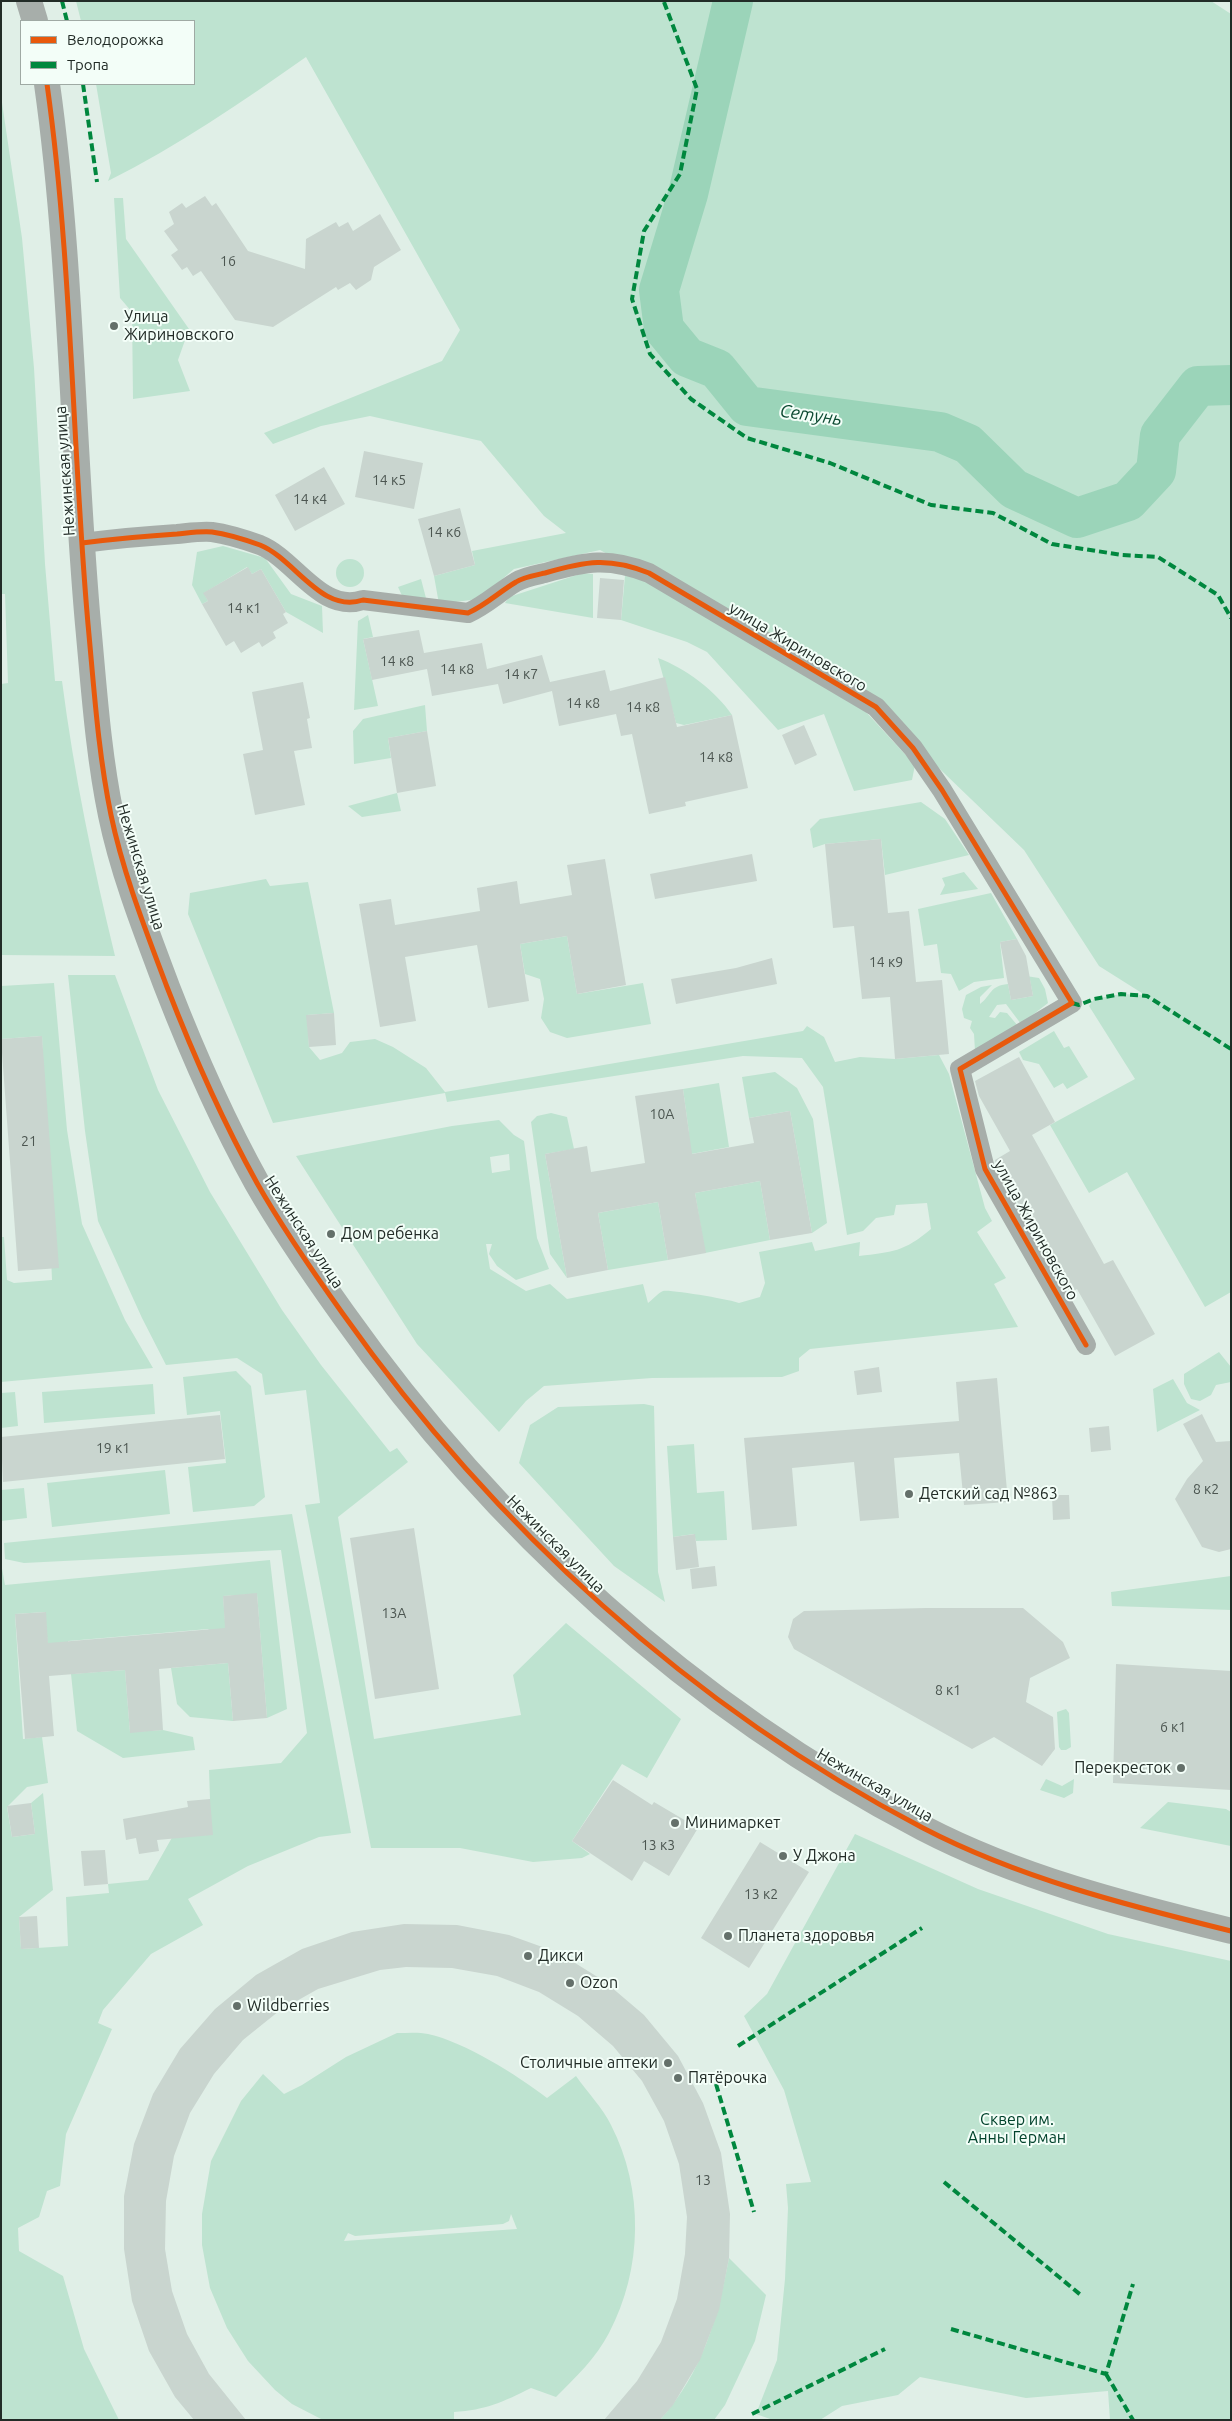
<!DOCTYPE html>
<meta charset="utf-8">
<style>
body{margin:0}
#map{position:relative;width:1232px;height:2421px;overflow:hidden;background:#e0efe7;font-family:Ubuntu,sans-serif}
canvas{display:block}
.frame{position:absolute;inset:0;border:2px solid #222c27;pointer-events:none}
.legend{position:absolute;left:20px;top:20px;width:175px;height:65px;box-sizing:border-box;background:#f3fef8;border:1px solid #9faaa4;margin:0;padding:6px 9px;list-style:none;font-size:15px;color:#222c27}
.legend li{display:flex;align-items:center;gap:10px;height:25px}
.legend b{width:25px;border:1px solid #9faaa4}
</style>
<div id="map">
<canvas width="1232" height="2421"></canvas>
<div class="frame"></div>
<ul class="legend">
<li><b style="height:6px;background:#e8590c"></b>Велодорожка</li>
<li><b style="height:6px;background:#00873e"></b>Тропа</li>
</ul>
</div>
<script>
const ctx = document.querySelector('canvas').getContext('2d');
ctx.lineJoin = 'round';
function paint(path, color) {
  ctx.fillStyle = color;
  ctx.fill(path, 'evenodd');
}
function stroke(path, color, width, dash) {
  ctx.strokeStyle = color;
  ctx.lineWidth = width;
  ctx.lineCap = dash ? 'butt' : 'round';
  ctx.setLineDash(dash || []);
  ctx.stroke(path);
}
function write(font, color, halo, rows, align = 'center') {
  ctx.font = font + ' Ubuntu,sans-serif';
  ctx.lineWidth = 4;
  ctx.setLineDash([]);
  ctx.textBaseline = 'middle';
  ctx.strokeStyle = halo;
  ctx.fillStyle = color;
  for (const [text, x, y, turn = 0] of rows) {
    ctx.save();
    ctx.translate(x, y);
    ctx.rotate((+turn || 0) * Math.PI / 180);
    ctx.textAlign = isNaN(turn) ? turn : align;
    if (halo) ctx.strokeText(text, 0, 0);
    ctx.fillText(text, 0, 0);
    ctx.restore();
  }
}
paint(new Path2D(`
 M76 1H1211L1231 14V1292L1205 1307 1127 1172 1089 1193 1050 1125 1135 1079 1089 1006 1094 999 1121 994 1145 995 1099 966 1024 850 918 748 885 705 600 550 514 569 486 593 471 600 439 604 434 576 475 565 472 551 566 533 544 516 481 441 370 416 321 426 273 444 264 433 442 361 460 330 306 57C242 102 178 146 108 181L111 173 96 84H194V21H81Z
 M1 96 22 238 34 368 45 564 55 681H62C74 774 93 865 115 956L1 955V684L8 683 5 594H1Z
 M114 198H123L126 239 189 329 178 360 190 391 133 399 132 312 120 298Z
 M223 546 265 558 291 594 322 606 323 633 286 612 261 569 252 574 247 567 204 593 208 601 202 604 192 585 197 552Z
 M336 573a14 14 0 1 1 28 0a14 14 0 1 1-28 0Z
 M583 573 593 574V618L505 603 509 597Z
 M625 576 639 577 866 712 915 765 912 780 854 791 824 714 778 730 707 652 687 642 621 620Z
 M421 579 427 602 404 600 398 587Z
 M368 615 373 637 363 639 378 706 354 710 358 621Z
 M658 658C685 668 716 691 732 715L684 725 676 723Z
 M425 705 427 731 388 738 391 758 354 764 353 731 363 719Z
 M397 793 401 811 362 817 348 806Z
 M921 802 945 819 969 855 885 875 881 839 825 844 813 848 810 829 820 819Z
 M964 872 978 889 940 895 945 885 942 878Z
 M266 879 270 886 308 882 334 1013 307 1015 309 1047 320 1060 342 1053 350 1042 375 1039 393 1047 426 1068 445 1092 803 1031 807 1026 824 1037 835 1062 860 1057 895 1059 939 1055 949 1074 985 1208 992 1221 977 1232 1006 1278 994 1284 1018 1327 810 1349 799 1358V1371L782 1377 652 1378 544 1386 526 1401 499 1432 417 1344 296 1156 452 1126 499 1120 514 1135 524 1141 537 1238 549 1269 516 1280 497 1266 489 1254 492 1244H486L490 1269 526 1291 550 1284 567 1299 643 1284 648 1303C652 1300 658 1293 663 1291 669 1289 733 1300 739 1303L760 1297 765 1283 759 1252 812 1242 815 1251 860 1242 859 1256C892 1252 904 1252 931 1229L927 1203 896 1205 894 1215 876 1218 863 1231 847 1235 823 1087 802 1058 743 1056 447 1102 445 1093 273 1123 188 914 190 893ZM509 1154 510 1170 492 1173 490 1157Z
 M991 893 1017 939 1000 942 1004 978 974 982 959 991 951 974 941 973 937 944 924 946 918 909Z
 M567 936 577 994 643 983 651 1024 567 1038 550 1032 541 1018 544 999 540 979 525 974 520 944Z
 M68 975H115L158 1090 210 1192 282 1310 321 1365 390 1452 397 1448 408 1462 338 1517 374 1739 521 1715 513 1675 566 1623 681 1719 647 1778 622 1764 572 1841 590 1854 582 1858 533 1862 460 1848H371L305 1505 320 1503 306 1390 265 1395 262 1374 237 1358 166 1365 142 1318 98 1221 85 1131Z
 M1026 976 1039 978 1045 989 1048 1003 1021 1024 1006 1004 997 1005 989 1017 995 1018 1000 1012 1007 1013 1018 1026 975 1051 974 1034 970 1028 972 1021 964 1018 962 1009 966 995 981 987 992 985 980 997V1004C992 995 989 986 1008 984L1011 1000 1033 996 1030 980 1021 982Z
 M54 983 67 1130 82 1224 125 1320 153 1368 1 1382V1237H4L7 1280 14 1283 52 1280 42 1036 1 1039V986Z
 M1054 1031 1064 1048 1069 1046 1088 1077 1067 1089 1063 1083 1054 1088 1039 1064 1023 1060 1019 1052Z
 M775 1072 797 1088 813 1119 827 1223 812 1233 790 1111 749 1118 742 1077Z
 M719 1083 729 1147 664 1159 660 1137 689 1133 683 1089Z
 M551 1113 567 1117 574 1149 545 1154 567 1278 550 1254 531 1122 537 1116Z
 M760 1181 770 1240 705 1253 695 1193Z
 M658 1202 668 1260 608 1270 598 1213Z
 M1219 1352 1231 1367V1382L1216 1385 1211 1395 1200 1401 1191 1399 1184 1384V1374Z
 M236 1371 251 1386 265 1497 254 1506 193 1512 188 1467 226 1463 220 1411 187 1415 183 1377Z
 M1173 1379 1187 1403 1200 1410 1157 1432 1153 1389Z
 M153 1384 155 1414 44 1423 42 1392Z
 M15 1392 18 1426 1 1428V1393Z
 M644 1404 654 1406 658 1572 665 1602 614 1566 519 1463 530 1425 558 1407Z
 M694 1444 697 1493 724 1491 727 1540 696 1541 694 1534 673 1537 667 1446Z
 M165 1470 170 1514 52 1527 47 1483Z
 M24 1488 27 1518 1 1521V1490Z
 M292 1514 351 1833 319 1837 248 1866 188 1899 203 1925 151 1954 103 2010 98 2023 112 2029 66 2134 60 2186 47 2191 39 2217 18 2228 19 2251 63 2276 84 2349 119 2420H1V1563L5 1585 270 1560 287 1709 267 1718 257 1594 223 1596 227 1645 208 1629 68 1641 69 1658 49 1660 45 1612 15 1614 23 1739 42 1737 48 1783 27 1787 7 1807 12 1837 35 1834 31 1803 43 1793 53 1890 19 1917 21 1949 68 1946 66 1897 109 1893 108 1884 148 1880 174 1834 210 1799 209 1770 281 1763 307 1733 281 1550 24 1563 5 1559 4 1543Z
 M1231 1576V1610L1112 1606 1111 1592Z
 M228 1663 233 1721 190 1717 177 1704 171 1668Z
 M125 1670 130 1732 163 1730 193 1737 195 1750 123 1758 77 1731 71 1674Z
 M1066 1709 1069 1713 1071 1747 1066 1750H1061L1059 1747 1057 1712Z
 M1046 1779 1062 1786 1074 1779 1073 1793 1064 1798 1040 1790Z
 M1168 1802 1226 1809 1231 1812V1846L1140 1828Z
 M855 1834 978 1889 1108 1934 1231 1961V2420H1110L1108 2391 1026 2398 920 2377 898 2395 842 2406 820 2420H773L756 2414 777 2360 785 2279 788 2208 786 2184 811 2182 784 2090 744 2016 767 1994Z
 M397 2033C407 2033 419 2032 428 2034 465 2042 517 2075 547 2098L576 2076C587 2092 603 2108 611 2125 644 2189 643 2269 609 2333 596 2358 576 2377 556 2397L531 2388C503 2402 486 2410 454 2412V2420H323L292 2404 275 2390 248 2361 227 2328 210 2288 202 2245V2214L211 2161 241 2101 263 2074 284 2094 302 2085 346 2057ZM511 2214 517 2229 344 2241 348 2233 355 2236 503 2224 509 2221Z
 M729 2258 766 2295 755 2341 725 2405 714 2420H660C703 2371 717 2320 729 2258Z`), '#bee3d0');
stroke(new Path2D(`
 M733 1 688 194 659 290 664 329 687 357 717 369 747 406 940 432 968 444 1014 489 1077 518 1128 501 1156 471 1160 435 1198 386 1231 385`), '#9bd4b9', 40);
paint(new Path2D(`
 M205 196 212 206 216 203 248 251 305 269 306 239 336 222 339 227 348 222 353 231 380 214 401 250 374 267 371 280 356 290 350 283 338 290 336 287 273 327 235 320 201 271 193 276 187 267 182 270 171 255 178 250 164 231 174 224 169 212 182 203 186 208Z
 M364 451 423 463 414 509 355 497Z
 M324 467 345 504 295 531 275 495Z
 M460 508 475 565 434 576 418 519Z
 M248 567 252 574 261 569 286 612 283 614 288 623 273 632 276 638 262 647 259 642 241 653 234 641 226 646 202 604 208 601 203 593Z
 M600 578 624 580 621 620 597 618Z
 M419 630 424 653 482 643 487 669 542 655 550 682 605 670 610 691 665 677 677 727 732 715 748 788 685 802 686 806 649 814 632 734 621 736 616 714 559 726 552 691 503 704 498 684 432 696 427 669 372 680 363 639Z
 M303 682 310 718 307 719 312 748 294 751 305 805 255 815 243 754 263 750 252 692Z
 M804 725 817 755 795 765 782 735Z
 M427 731 436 786 397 793 388 738Z
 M881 839 888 913 909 911 916 982 942 980 949 1054 895 1059 890 997 862 999 854 926 833 928 825 844Z
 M752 854 757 881 655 899 650 874Z
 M605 859 626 985 577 994 567 936 520 944 529 1001 488 1008 477 945 405 957 416 1021 380 1027 359 904 391 899 395 925 480 911 477 888 517 881 520 904 572 895 567 865Z
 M1017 939 1026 956 1033 996 1011 1000 1000 942Z
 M772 958 777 984 676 1004 671 979 736 968Z
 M334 1013 336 1045 309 1047 306 1015Z
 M42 1036 59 1268 18 1271 1 1039Z
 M1019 1057 1055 1122 1032 1135 1104 1264 1113 1260 1155 1334 1115 1356 1077 1289 1070 1293 996 1165 995 1160 1010 1151 979 1096 975 1081Z
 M683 1089 692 1154 754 1143 749 1118 790 1111 812 1233 770 1240 760 1181 695 1193 706 1253 668 1260 658 1202 598 1213 608 1270 567 1278 545 1154 587 1146 591 1172 645 1163 635 1096Z
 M879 1367 882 1392 857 1395 854 1371Z
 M997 1378 1008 1502 964 1505 959 1453 894 1458 899 1518 860 1521 854 1462 792 1468 797 1526 752 1530 744 1438 959 1421 956 1382Z
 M1202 1414 1216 1442 1231 1441V1549L1219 1552 1202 1547 1175 1499 1187 1479 1203 1461 1183 1424Z
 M220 1415 225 1459 3 1482 1 1437Z
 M1109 1426 1111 1450 1091 1452 1089 1428Z
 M1052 1495H1069L1070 1519 1053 1520Z
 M414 1528 439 1689 375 1699 350 1538Z
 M695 1534 699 1567 676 1570 673 1537Z
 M715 1566 717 1586 692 1589 690 1569Z
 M257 1593 267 1718 233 1721 228 1663 159 1669 163 1730 130 1733 125 1670 49 1676 54 1736 25 1739 15 1614 46 1612 48 1643 225 1628 223 1596Z
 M926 1608H1023L1063 1642 1070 1658 1030 1678 1026 1702 1053 1717 1055 1749 1042 1766 994 1737 972 1749 794 1649 788 1637 793 1619 804 1611Z
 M1116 1664 1231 1671V1790L1113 1783Z
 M613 1780 652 1805 654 1802 698 1828 669 1876 644 1861 632 1881 572 1841Z
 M210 1799 213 1835 157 1840 159 1851 139 1854 136 1838 126 1840 123 1819 188 1807 187 1801Z
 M31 1803 35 1834 12 1837 7 1806Z
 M760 1842 809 1872 749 1968 701 1938Z
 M105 1850 108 1884 84 1886 81 1851Z
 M37 1916 39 1948 21 1949 19 1917Z
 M404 1924 457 1925 509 1935 559 1953 604 1981 644 2015 678 2056 703 2103 721 2153 730 2214 729 2258 719 2310 700 2360 673 2405 660 2420H604L637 2381 661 2342 677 2299 685 2254 687 2217 679 2164 664 2121 642 2081 613 2046 578 2016 539 1992 497 1976 452 1968 406 1967 380 1970 318 1989 279 2011 243 2040 214 2074 190 2113 174 2156 166 2201 165 2249 172 2291 187 2334 209 2374 246 2420H194L175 2397 149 2351 132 2301 124 2249V2196L134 2144 153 2094 180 2049 215 2009 256 1975 302 1949 352 1932Z`), '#c9d5cf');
stroke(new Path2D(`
 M82 543C114 539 145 536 177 534 188 533 201 531 212 532 227 534 246 540 260 545 295 559 321 614 363 600L468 613C486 605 499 592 516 582 524 577 536 575 545 573 586 561 609 557 649 573L876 707 913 748 942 790 1072 1003 960 1069 985 1169 1086 1345`), '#a7aeaa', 20);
stroke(new Path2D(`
 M29 1 35 21
 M47 84C72 262 72 444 88 624 94 688 98 752 111 815 123 873 146 931 167 987 193 1054 222 1120 257 1183 283 1229 313 1272 343 1314 494 1527 691 1707 923 1828 1019 1878 1126 1905 1231 1931`), '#a7aeaa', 26);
stroke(new Path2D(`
 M62 1 67 21
 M664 2 697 89 680 174 644 231 632 299 650 354 691 399 747 438 830 463 931 505 993 513 1052 544 1122 555 1158 557 1218 595 1231 618
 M83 84 97 182
 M1072 1003 1079 1005 1094 999 1121 994 1147 996 1231 1049
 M738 2046 922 1928
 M716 2084 754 2212
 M944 2182 1082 2296
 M951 2329 1106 2374 1133 2284
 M1106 2374 1133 2420
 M752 2414 885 2349`), '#00873e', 4, [8, 4]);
stroke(new Path2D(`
 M47 84C72 262 72 444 88 624 94 688 98 752 111 815 123 873 146 931 167 987 193 1054 222 1120 257 1183 283 1229 313 1272 343 1314 494 1527 691 1707 923 1828 1019 1878 1126 1905 1231 1931
 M82 543C114 539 145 536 177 534 188 533 201 531 212 532 227 534 246 540 260 545 295 559 321 614 363 600L468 613C486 605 499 592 516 582 524 577 536 575 545 573 586 561 609 557 649 573L876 707 913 748 942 790 1072 1003 960 1069 985 1169 1086 1345`), '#e8590c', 5);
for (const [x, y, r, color] of [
 [114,326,5,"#64706a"],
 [331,1234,5,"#64706a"],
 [909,1494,5,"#64706a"],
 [1181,1768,5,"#64706a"],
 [675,1823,5,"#64706a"],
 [783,1856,5,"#64706a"],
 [728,1936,5,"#64706a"],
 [528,1956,5,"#64706a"],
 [570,1983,5,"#64706a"],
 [237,2006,5,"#64706a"],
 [668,2063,5,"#64706a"],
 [678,2078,5,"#64706a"]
]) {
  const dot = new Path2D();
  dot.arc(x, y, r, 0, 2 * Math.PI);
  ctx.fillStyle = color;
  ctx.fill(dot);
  stroke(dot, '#f3fef8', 2);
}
write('14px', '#4c5651', null, [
 ["16",228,261],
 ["14 к5",389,480],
 ["14 к4",310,499],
 ["14 к6",444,532],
 ["14 к1",244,608],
 ["14 к8",397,661],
 ["14 к8",457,669],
 ["14 к7",521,674],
 ["14 к8",583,703],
 ["14 к8",643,707],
 ["14 к8",716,757],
 ["14 к9",886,962],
 ["10А",662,1114],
 ["21",29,1141],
 ["19 к1",113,1448],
 ["8 к2",1206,1489],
 ["13А",394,1613],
 ["8 к1",948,1690],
 ["6 к1",1173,1727],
 ["13 к3",658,1845],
 ["13 к2",761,1894],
 ["13",703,2180]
]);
write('16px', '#222c27', '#f3fef8', [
 ["Улица",124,317],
 ["Жириновского",124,335],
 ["Дом ребенка",341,1234],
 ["Детский сад №863",919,1494],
 ["Перекресток",1171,1768,"right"],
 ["Минимаркет",685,1823],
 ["У Джона",793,1856],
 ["Планета здоровья",738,1936],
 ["Дикси",538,1956],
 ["Ozon",580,1983],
 ["Wildberries",247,2006],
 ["Столичные аптеки",658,2063,"right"],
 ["Пятёрочка",688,2078]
], 'left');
write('16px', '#222c27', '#f3fef8', [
 ["Нежинская улица",65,471,-94],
 ["улица Жириновского",798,647,31],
 ["Нежинская улица",141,867,73],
 ["улица Жириновского",1036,1230,61],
 ["Нежинская улица",304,1232,57],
 ["Нежинская улица",556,1544,45],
 ["Нежинская улица",875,1785,30]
]);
write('16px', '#02432c', '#f3fef8', [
 ["Сквер им.",1017,2120],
 ["Анны Герман",1017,2138]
]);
write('italic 18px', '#0c4a32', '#f3fef8', [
 ["Сетунь",811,415,8]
]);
</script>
